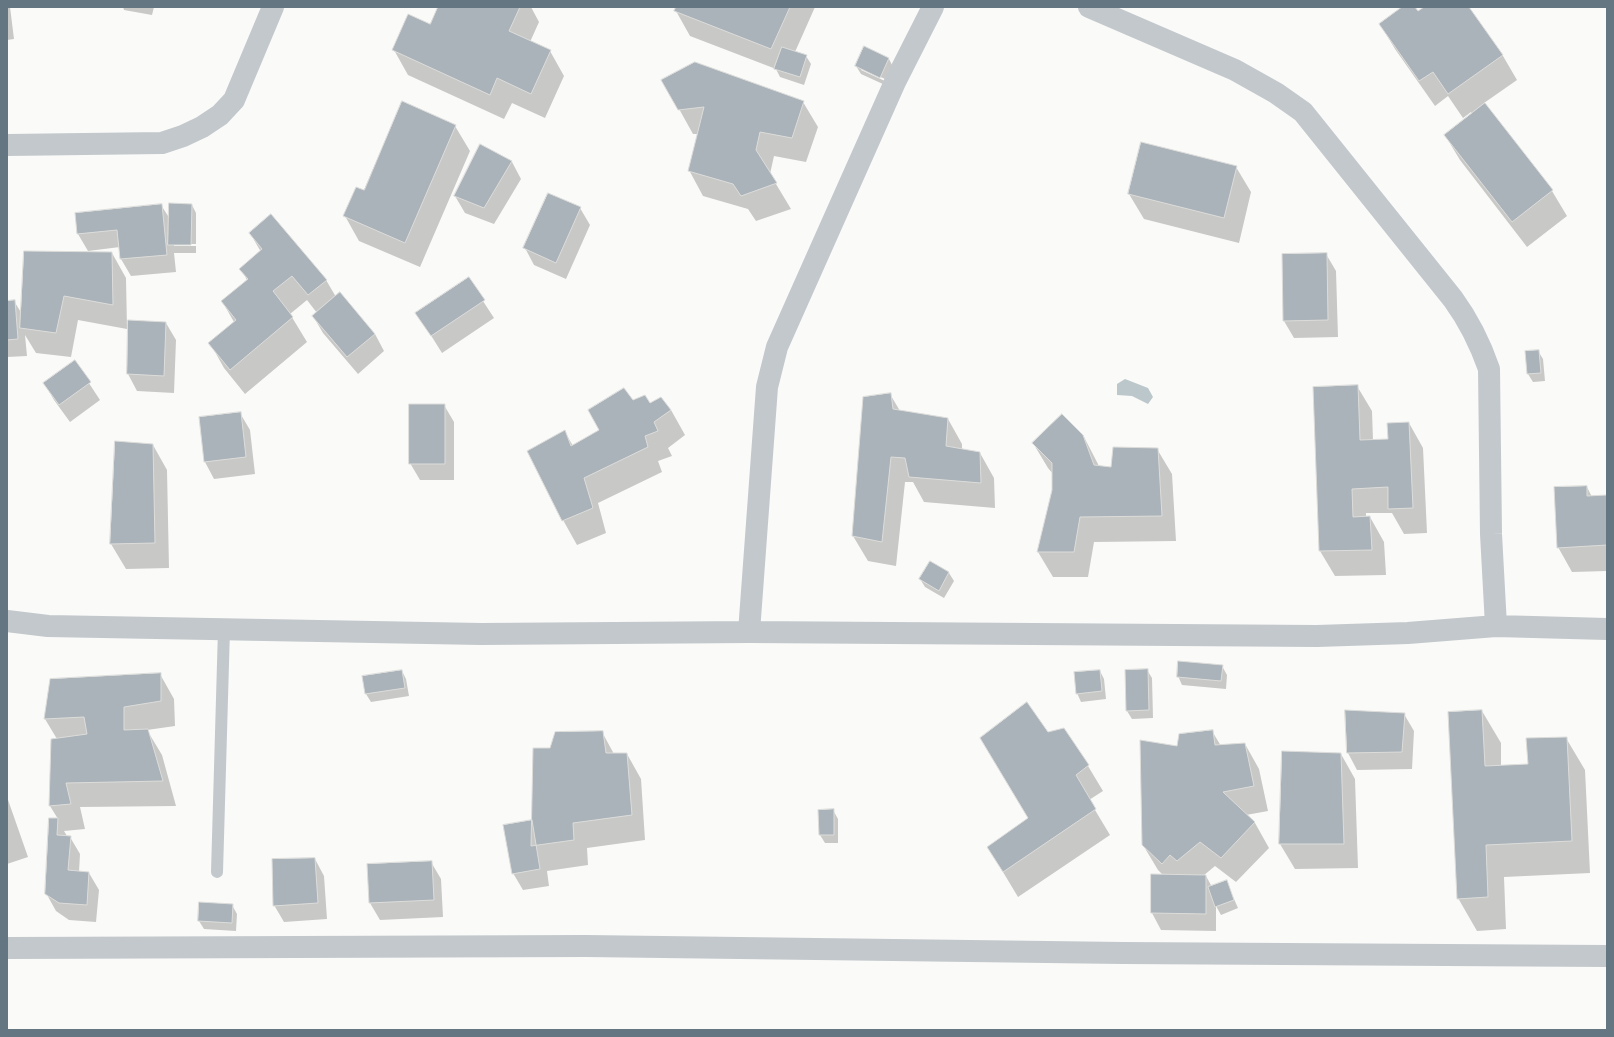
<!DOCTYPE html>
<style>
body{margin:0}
#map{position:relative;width:1614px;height:1037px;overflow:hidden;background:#fafaf8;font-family:"Noto Sans",sans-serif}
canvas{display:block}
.frame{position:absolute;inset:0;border:8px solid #657683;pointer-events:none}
</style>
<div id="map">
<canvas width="1614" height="1037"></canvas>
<div class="frame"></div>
</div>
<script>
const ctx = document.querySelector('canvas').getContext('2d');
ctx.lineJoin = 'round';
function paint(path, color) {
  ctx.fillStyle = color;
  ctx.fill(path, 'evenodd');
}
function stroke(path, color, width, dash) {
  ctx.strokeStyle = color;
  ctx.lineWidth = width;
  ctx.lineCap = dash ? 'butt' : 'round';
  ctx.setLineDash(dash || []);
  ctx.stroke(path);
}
paint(new Path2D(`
 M1125 379 1148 388 1153 397 1148 404 1132 396 1117 395V384Z`), '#bbc7cb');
paint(new Path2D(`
 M7 7H10L14 39 7 40Z
 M123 7H154L152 15 124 10Z
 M439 7H531L539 22 530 42 550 51 564 76 545 118 512 103 504 119 408 75 394 50 430 26Z
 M678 7H815L795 52 806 56 811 64 804 85 780 77 776 69 690 36 676 11Z
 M1404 7H1414L1418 12 1426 7H1468L1503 56 1517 80 1484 103 1552 191 1567 216 1527 247 1460 160 1445 135 1472 114 1471 112 1463 118 1448 96 1435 106 1395 49 1380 24Z
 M864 48 889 59 893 67 885 85 861 74 856 66ZM861 68 885 79V81L861 70Z
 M663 80 803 102 818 127 806 162 774 156 770 174 791 209 756 221 748 209 703 196 689 170 698 134H693Z
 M455 126 470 151 420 267 359 241 345 216 364 191Z
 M481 145 512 162 521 179 494 224 465 213 455 196Z
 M1236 167 1251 192 1239 243 1144 219 1129 194Z
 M161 205 170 219 192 205 196 213V244H174V246H196V253H174L176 272 131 276 121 259 120 247 88 251 78 234Z
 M580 208 590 225 566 279 534 265 525 248Z
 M250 233 326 280 336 297 375 334 384 351 358 374 323 333 313 316 317 313 307 300 290 314 307 342 245 394 224 368 210 343 234 322 222 301 247 280 241 269 261 252Z
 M112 253 126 278 127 329 78 320 71 357 36 353 25 335 27 356 7 357V302L14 301 22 314Z
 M1326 254 1336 271 1338 337 1294 338 1284 321Z
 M468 278 494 318 442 353 417 313Z
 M129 321 166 323 176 340 174 393 137 391 128 374Z
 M1538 351 1543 359 1545 381 1533 382 1528 374Z
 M75 362 100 400 70 422 54 400 44 383Z
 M1357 386 1372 411 1373 441 1389 440 1409 423 1423 448 1427 533 1404 534 1392 513H1366V517H1370L1384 542 1386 575 1335 576 1320 551 1314 388Z
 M890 394 900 411 948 419 962 444V450L980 453 994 478 995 508 924 502 913 482H905L896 566 868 561 853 536Z
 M660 398 671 410 685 435 668 448 672 456 658 461 662 472 598 503 606 533 577 545 563 520 565 432 573 446 600 431 633 401 650 404Z
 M444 405 454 422V480H420L410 463Z
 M240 413 250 430 255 474 214 479 205 462Z
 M1083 435 1099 466 1112 468 1157 449 1172 474 1176 541 1094 542 1088 577H1053L1038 552 1053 490V474L1048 468 1033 443Z
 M116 442 153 445 167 470 169 568 126 569 111 544Z
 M1587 487 1592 497 1607 496V571L1572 572 1558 547Z
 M930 562 949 573 954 581 944 598 925 587 920 579Z
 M1222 666 1227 675 1226 689 1182 685 1178 676Z
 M1147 670 1152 678 1153 718 1132 719 1127 711Z
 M402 671 406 679 409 696 371 702 366 694Z
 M1100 671 1104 679 1106 699 1081 702 1077 693Z
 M160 674 174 699 175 726 147 730 162 755 176 806 80 807 85 829 64 831 67 836 70 837 80 854 79 872 89 873 99 890 96 922 69 920 56 911 46 893 50 819H58L50 806 57 739 45 719Z
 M1482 711 1501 743V766L1529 765 1566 738 1585 770 1590 873 1504 877 1506 929 1477 931 1458 898Z
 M1404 714 1414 731 1412 769 1357 770 1348 753Z
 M1064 729 1088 766 1103 791 1089 800 1110 835 1018 897 988 847 1029 819 1047 733Z
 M1212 731 1221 746 1245 744 1259 769 1268 811 1246 815 1255 823 1269 848 1236 882 1215 866 1203 876H1206L1212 887 1226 881 1238 908 1221 915 1216 906V931L1161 930 1152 913V875H1163L1158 870 1143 845 1178 747Z
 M602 732 614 754H627L641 779 645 840 587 848 588 865 547 871 549 886 523 890 513 873 533 820 551 749Z
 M1341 754 1355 779 1358 868 1295 869 1280 844Z
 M7 797 28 857 7 864Z
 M833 810 838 819V843H825L820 835 819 811Z
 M315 859 324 876 327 919 284 922 274 905Z
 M431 862 441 879 443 917 380 920 370 903 368 865Z
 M232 905 237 914 236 931 204 929 199 921Z`), '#0003');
const building = new Path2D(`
 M438 7H520L509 31 551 50 531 94 497 78 490 95 392 50 408 14 430 24Z
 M676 7H790L771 49 674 11Z
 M1402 7H1415L1418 11 1424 7H1469L1503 55 1448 94 1433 72 1419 81 1379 24Z
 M864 46 889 58 880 78 855 66Z
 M782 47 807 55 800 77 774 69Z
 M695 62 804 101 792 138 760 132 756 150 777 183 741 196 733 184 688 171 704 107 678 110 661 80Z
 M402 101 456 125 405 243 343 216 356 187 364 190Z
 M1485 103 1553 190 1512 222 1444 135Z
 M1141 142 1237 166 1224 218 1128 194Z
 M480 144 512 161 484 208 454 196Z
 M548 193 581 207 556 263 523 248Z
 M169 203 192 204 191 245H168Z
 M162 204 167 255 120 259 117 230 77 234 75 213Z
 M271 214 327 280 308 295 292 276 273 291 293 317 230 370 208 343 236 320 221 301 248 279 239 269 262 249 249 233Z
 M24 251 112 252 113 305 64 296 56 333 20 328Z
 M1327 253 1328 320 1283 321 1282 254Z
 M469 277 485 300 431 336 415 313Z
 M340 292 375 334 347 357 312 316Z
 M15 300 18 339 7 340V301Z
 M128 320 166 322 164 376 127 374Z
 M1539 350 1541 373 1527 374 1525 351Z
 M75 360 91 382 59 405 43 383Z
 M1358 385 1360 440 1388 439 1387 423 1409 422 1413 508 1388 509V487L1352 489 1353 517 1370 516 1372 550 1319 551 1313 387Z
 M624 388 633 400 645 395 650 403 661 397 671 410 654 422 658 431 645 436 648 447 584 478 593 508 562 521 527 451 565 430 571 446 599 430 588 410Z
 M891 393 893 409 948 418 946 446 980 452 981 483 909 477 905 458 891 457 882 542 852 536 863 397Z
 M409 404H445V464H409Z
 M241 412 246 457 204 462 199 417Z
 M1062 414 1083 435 1094 465 1111 467 1113 447 1158 448 1162 516 1080 517 1074 552H1037L1052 490V463L1032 443Z
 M115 441 153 444 155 543 110 544Z
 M1587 486V496L1607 495V545L1557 548 1554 487Z
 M930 561 949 572 939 591 919 579Z
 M1178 661 1223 665 1221 681 1177 677Z
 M1148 669 1149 710 1126 711 1125 670Z
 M402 670 405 688 365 694 362 676Z
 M1100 670 1102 691 1076 694 1074 672Z
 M161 673V701L124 707V730L148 729 163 781 66 783 71 804 49 806 51 739 87 734 84 717 44 719 50 679Z
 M1027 702 1048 732 1064 728 1089 765 1076 775 1096 809 1003 872 987 847 1028 818 980 738Z
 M1345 710 1405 713 1402 752 1347 753Z
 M1482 710 1485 766 1528 764 1526 738 1567 737 1572 841 1486 845 1488 897 1457 899 1448 712Z
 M1213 730 1215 745 1245 743 1254 786 1223 792 1255 822 1221 858 1200 842 1177 861 1170 855 1162 864 1142 845 1140 740 1177 746 1179 734Z
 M603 731 606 753H627L632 815 573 823 574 840 531 846 533 748H550L555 732Z
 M1282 751 1341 753 1344 844H1279Z
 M834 809V835H819L818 810Z
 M49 818H58L57 835 71 836 68 870 89 872 87 905 59 903 45 894Z
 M532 820 540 869 512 874 503 825Z
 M315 858 318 903 273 906 272 859Z
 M432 861 434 900 369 903 367 864Z
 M1151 874 1206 875V914L1151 913Z
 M1227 880 1234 900 1215 907 1208 887Z
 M199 902 233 904 232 923 198 921Z`);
paint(building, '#aab3b9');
stroke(building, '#dcdcda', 1);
stroke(new Path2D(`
 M217 872 224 629`), '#c3c8cc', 12);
stroke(new Path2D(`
 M1089 7 1235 70 1276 93 1303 112 1453 299C1469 321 1480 343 1489 369L1491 534 1496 626
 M7 145 162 143 183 136 202 127 220 115 234 100 273 7
 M7 621 48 626 481 634 749 632 1317 636 1408 633 1496 626 1607 629
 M749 632 767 387 777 347 895 82 933 7
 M7 948 586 946 1123 953 1607 956`), '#c3c8cc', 22);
</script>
